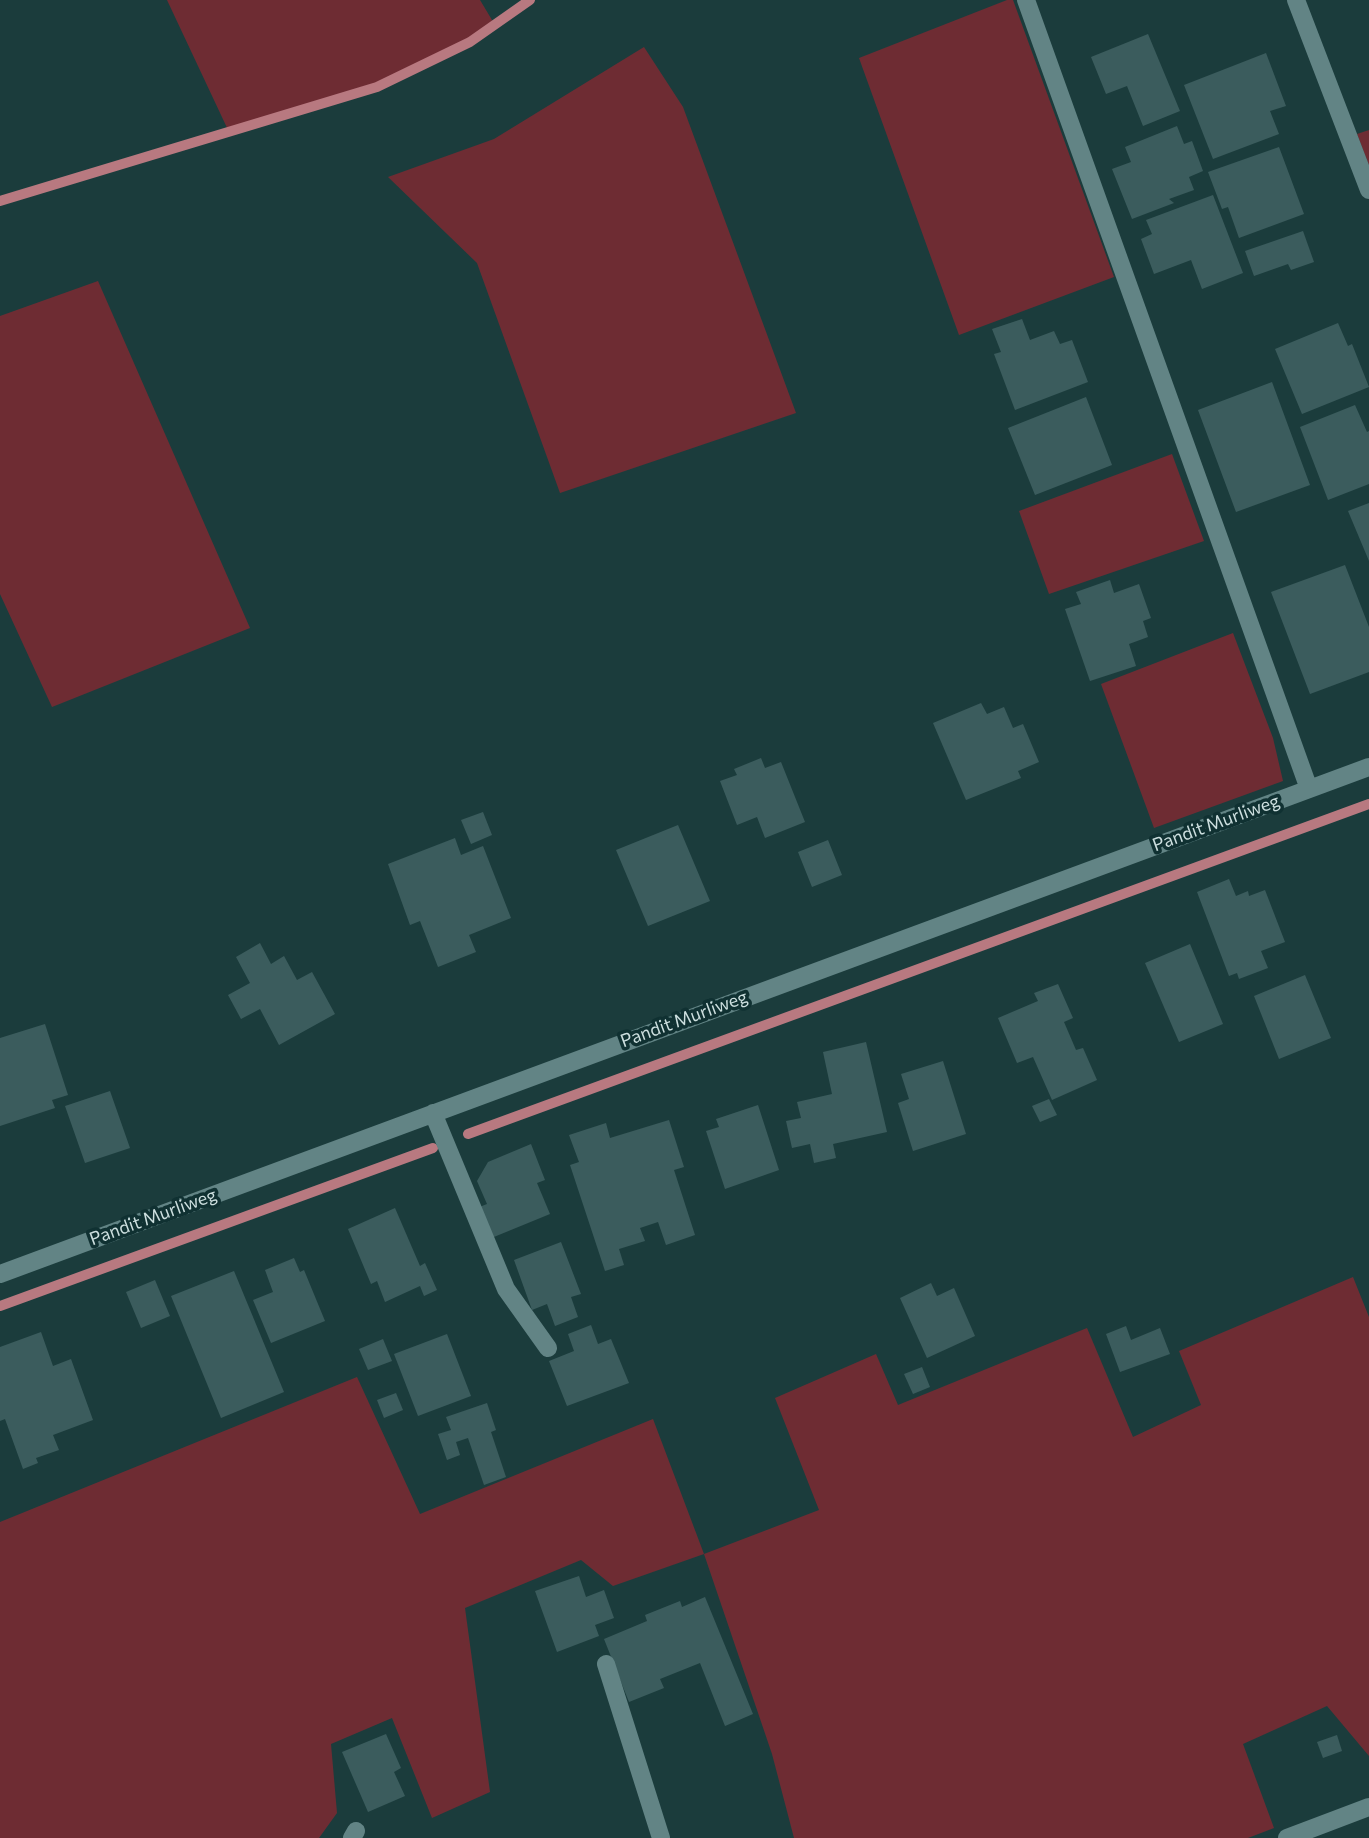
<!DOCTYPE html>
<style>
body{margin:0}
canvas{display:block;background:#1b3c3c}
</style>
<canvas width="1369" height="1838"></canvas>
<script>
const ctx = document.querySelector('canvas').getContext('2d');
ctx.lineJoin = 'round';
function paint(path, color) {
  ctx.fillStyle = color;
  ctx.fill(path, 'evenodd');
}
function stroke(path, color, width, dash) {
  ctx.strokeStyle = color;
  ctx.lineWidth = width;
  ctx.lineCap = dash ? 'butt' : 'round';
  ctx.setLineDash(dash || []);
  ctx.stroke(path);
}
function write(font, color, halo, rows, align = 'center') {
  ctx.font = font + ' Commissioner,sans-serif';
  ctx.lineWidth = 7;
  ctx.setLineDash([]);
  ctx.textBaseline = 'middle';
  ctx.strokeStyle = halo;
  ctx.fillStyle = color;
  for (const [text, x, y, turn = 0] of rows) {
    ctx.save();
    ctx.translate(x, y);
    ctx.rotate((+turn || 0) * Math.PI / 180);
    ctx.textAlign = isNaN(turn) ? turn : align;
    if (halo) ctx.strokeText(text, 0, 0);
    ctx.fillText(text, 0, 0);
    ctx.restore();
  }
}
paint(new Path2D(`
 M167 0H480L495 25C416 81 320 104 229 132Z
 M1007 0H1013L1114 277 959 335 859 58Z
 M644 47 683 107 796 413 560 493 477 263 388 177 494 139Z
 M1369 130V166L1357 134Z
 M98 281 250 628 52 707 0 594V316Z
 M1172 454 1204 541 1049 594 1019 511Z
 M1233 633 1273 738 1283 781 1154 828 1101 684Z
 M1353 1277 1369 1317V1756L1327 1706 1243 1744 1274 1828 1248 1838H794L772 1754 704 1554 613 1586 581 1560 465 1608 490 1792 432 1818 392 1718 331 1744 337 1813 319 1838H0V1522L357 1377 420 1514 653 1419 704 1554 819 1510 775 1398 876 1354 898 1405 1087 1328 1133 1437 1201 1405 1179 1351Z`), '#6e2c33');
stroke(new Path2D(`
 M0 201 377 87 470 42 530 0
 M468 1134 1369 804
 M0 1306 433 1148`), '#b87980', 10);
paint(new Path2D(`
 M1148 34 1180 111 1143 126 1127 86 1106 94 1091 57Z
 M1266 53 1286 106 1270 111 1279 134 1213 159 1184 85Z
 M1177 126 1184 144 1192 141 1203 171 1189 177 1194 190 1169 199 1174 203 1132 219 1112 169 1131 162 1125 147Z
 M1279 147 1304 214 1239 238 1228 207 1222 209 1208 172Z
 M1213 195 1243 273 1202 289 1191 260 1154 274 1141 239 1152 234 1146 220Z
 M1303 231 1314 262 1291 270 1288 264 1254 276 1245 251Z
 M1022 319 1030 340 1054 331 1060 344 1072 340 1088 382 1015 410 994 354 1001 352 992 329Z
 M1338 323 1348 346 1352 344 1369 387 1302 414 1275 349Z
 M1272 382 1310 485 1236 512 1198 410Z
 M1086 397 1112 465 1035 495 1008 428Z
 M1355 405 1367 432 1369 431V484L1328 500 1300 427Z
 M1369 503V561L1348 511Z
 M1345 565 1369 627V672L1310 694 1271 592Z
 M1110 580 1114 593 1139 584 1151 618 1143 621 1148 637 1129 644 1136 666 1090 681 1065 609 1081 604 1076 592Z
 M981 703 987 714 1004 707 1013 728 1023 724 1039 762 1018 771 1021 778 966 800 933 723Z
 M761 758 765 768 781 762 805 822 765 838 757 817 737 825 720 781 737 775 734 769Z
 M483 812 492 835 471 844 461 820Z
 M678 825 710 901 648 926 616 850Z
 M455 838 461 855 483 846 511 918 469 935 476 952 438 967 420 921 410 925 388 864Z
 M828 840 842 875 812 887 798 852Z
 M1229 879 1236 896 1248 891 1249 896 1265 890 1285 942 1261 951 1268 968 1239 979 1237 973 1229 976 1197 892Z
 M260 943 271 964 284 956 297 980 312 972 335 1014 279 1045 260 1009 241 1019 228 995 250 983 236 957Z
 M1190 944 1223 1024 1179 1042 1145 963Z
 M1305 975 1331 1038 1279 1059 1254 996Z
 M1058 984 1073 1018 1064 1022 1076 1050 1083 1048 1097 1080 1052 1100 1033 1057 1017 1063 998 1018 1038 1001 1034 993Z
 M45 1024 68 1095 52 1100 55 1108 0 1126V1038Z
 M866 1042 887 1132 833 1144 836 1158 814 1163 810 1144 792 1148 786 1121 801 1118 797 1102 832 1094 823 1052Z
 M943 1061 966 1134 913 1151 898 1103 909 1099 901 1074Z
 M110 1091 130 1148 85 1163 65 1106Z
 M1049 1099 1057 1115 1040 1122 1032 1106Z
 M758 1105 779 1170 725 1189 706 1131 719 1127 716 1119Z
 M669 1120 684 1167 674 1170 695 1235 666 1245 658 1222 640 1228 645 1241 619 1249 624 1265 605 1271 570 1165 579 1162 569 1135 606 1123 610 1138Z
 M531 1144 545 1180 537 1183 550 1214 489 1239 477 1208 487 1204 477 1181 488 1162Z
 M395 1208 420 1266 425 1263 437 1290 424 1296 420 1286 385 1302 377 1281 371 1284 348 1229Z
 M561 1242 581 1294 571 1297 578 1317 555 1326 547 1304 532 1310 514 1260Z
 M294 1258 300 1272 304 1270 325 1321 271 1343 253 1300 273 1292 265 1270Z
 M234 1271 284 1392 221 1418 171 1296Z
 M155 1280 170 1316 141 1328 126 1292Z
 M931 1283 937 1296 954 1288 975 1336 927 1358 900 1298Z
 M591 1325 598 1344 611 1339 629 1383 567 1406 549 1361 574 1351 568 1334Z
 M1126 1326 1131 1340 1160 1328 1170 1354 1120 1372 1106 1334Z
 M41 1332 53 1366 71 1359 93 1420 53 1435 59 1450 36 1458 38 1463 23 1469 5 1419 0 1421V1347Z
 M447 1334 471 1396 418 1416 394 1354Z
 M383 1339 392 1361 368 1370 359 1349Z
 M922 1367 930 1387 913 1394 904 1374Z
 M396 1393 403 1410 384 1418 377 1400Z
 M487 1403 496 1430 491 1432 506 1477 484 1485 468 1438 456 1442 460 1455 447 1460 438 1434 451 1430 446 1417Z
 M579 1576 586 1597 604 1590 614 1618 595 1625 599 1636 557 1652 535 1591Z
 M705 1597 753 1714 725 1726 700 1663 660 1679 664 1688 629 1702 604 1639 647 1621 645 1615 680 1601 682 1607Z
 M386 1734 401 1768 394 1772 405 1796 368 1812 342 1752Z
 M1337 1735 1342 1751 1323 1758 1317 1742Z`), '#3b5c5d');
stroke(new Path2D(`
 M1026 0 1309 789
 M1296 0 1369 190
 M433 1113 506 1289 548 1348
 M0 1274 1369 767
 M606 1664 661 1838
 M352 1838 356 1831
 M1287 1838 1369 1807`), '#628485', 18);
write('18px', '#cddfdf', '#103132', [
 ["Pandit Murliweg",1216,823,-20],
 ["Pandit Murliweg",684,1019,-20],
 ["Pandit Murliweg",153,1217,-20]
]);
</script>
